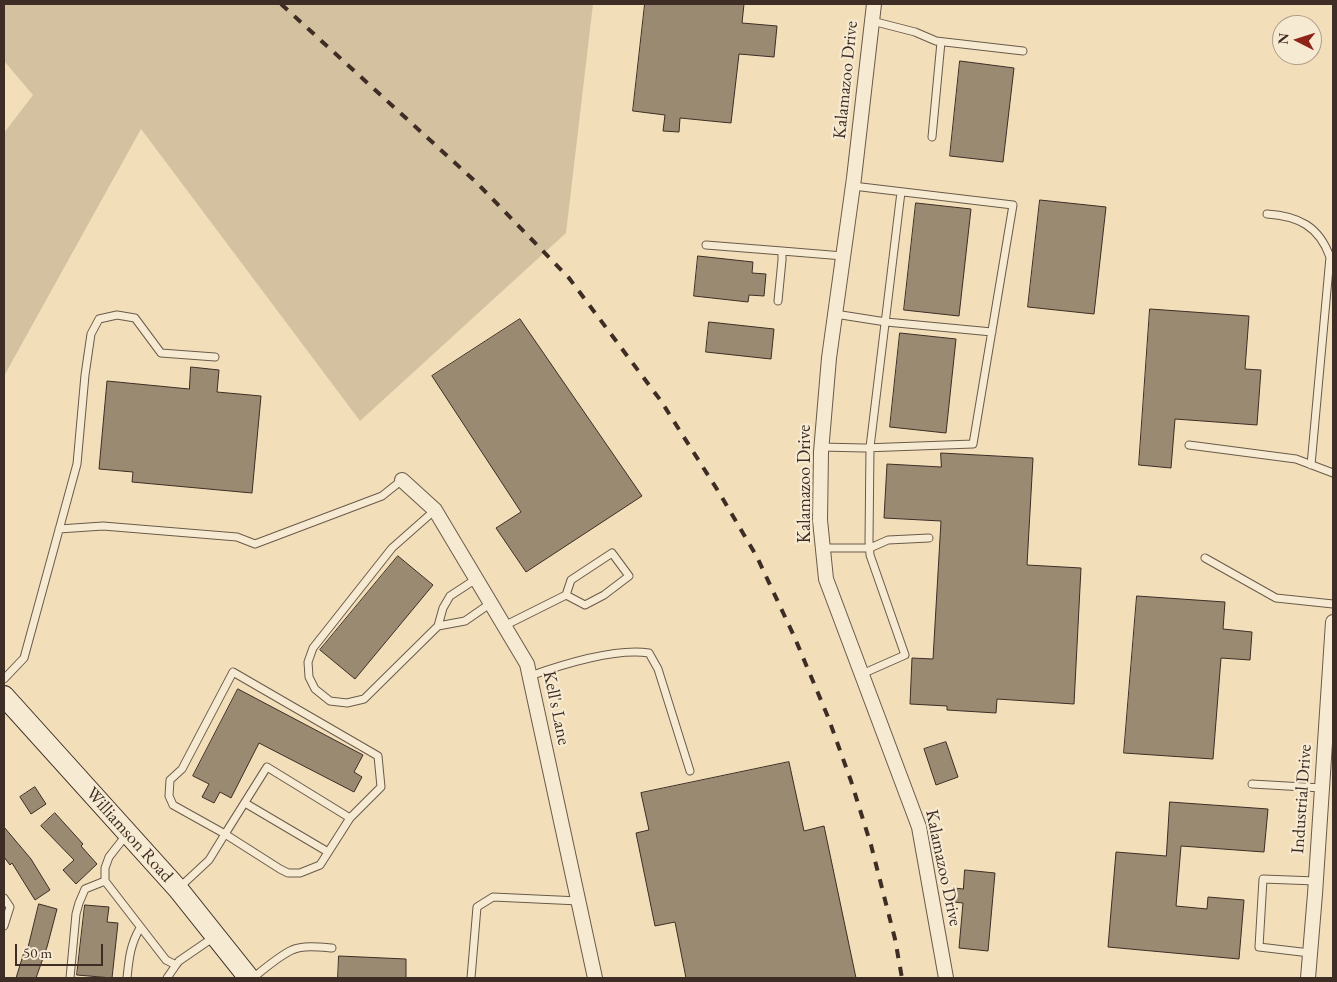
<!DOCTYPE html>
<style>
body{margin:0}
#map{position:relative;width:1337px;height:982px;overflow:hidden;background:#f2dfba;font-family:"EB Garamond",serif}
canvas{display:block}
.frame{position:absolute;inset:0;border:5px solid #3d2d24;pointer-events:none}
.north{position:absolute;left:1272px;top:15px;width:50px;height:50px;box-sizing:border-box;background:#f7ead2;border:1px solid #ad9e8c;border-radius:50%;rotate:275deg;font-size:14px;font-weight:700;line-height:20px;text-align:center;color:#3d2d24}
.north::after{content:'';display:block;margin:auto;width:18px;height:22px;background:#8f2418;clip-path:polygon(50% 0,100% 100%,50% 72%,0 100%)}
.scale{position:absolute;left:15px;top:944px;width:88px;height:22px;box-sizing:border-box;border:2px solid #3d2d24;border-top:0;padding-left:6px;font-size:15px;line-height:18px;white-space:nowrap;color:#3d2d24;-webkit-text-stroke:4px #f7ead2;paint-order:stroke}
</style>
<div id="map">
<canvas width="1337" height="982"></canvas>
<div class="frame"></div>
<div class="north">N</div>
<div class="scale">50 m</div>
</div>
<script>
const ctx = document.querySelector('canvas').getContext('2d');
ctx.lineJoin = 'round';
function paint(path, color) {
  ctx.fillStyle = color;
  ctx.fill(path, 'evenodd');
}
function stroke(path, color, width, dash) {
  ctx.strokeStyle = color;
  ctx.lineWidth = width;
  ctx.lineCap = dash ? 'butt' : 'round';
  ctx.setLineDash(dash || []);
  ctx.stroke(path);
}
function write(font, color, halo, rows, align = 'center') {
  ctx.font = font + ' "EB Garamond",serif';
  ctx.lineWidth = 4.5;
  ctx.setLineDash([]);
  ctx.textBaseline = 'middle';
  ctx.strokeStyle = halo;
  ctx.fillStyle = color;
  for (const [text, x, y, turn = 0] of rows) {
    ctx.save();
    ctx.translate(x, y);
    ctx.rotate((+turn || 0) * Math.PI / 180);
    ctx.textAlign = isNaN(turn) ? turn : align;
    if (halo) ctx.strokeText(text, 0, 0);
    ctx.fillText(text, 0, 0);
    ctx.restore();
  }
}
paint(new Path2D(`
 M4 4H593L566 233 360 421 141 129 4 376V133L33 95 4 61Z`), '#d3c1a0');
const building = new Path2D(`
 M645 4H744L742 23 777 26 774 57 739 54 731 123 680 118 679 132 663 131 665 115 633 111Z
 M960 61 1014 68 1003 162 950 156Z
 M1040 200 1106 207 1094 314 1028 307Z
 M916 203 971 209 959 316 904 310Z
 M698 256 753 262 752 273 766 274 764 296 749 295 748 302 694 296Z
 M1150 309 1249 316 1245 369 1261 370 1257 425 1175 419 1171 468 1139 465Z
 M520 319 642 496 526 572 496 528 521 512 432 376Z
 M709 322 774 329 771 359 706 352Z
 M900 333 956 339 946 433 890 427Z
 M191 367 219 370 217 392 261 396 252 493 132 482 133 472 99 469 107 381 189 389Z
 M941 453 1033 458 1027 565 1081 568 1074 704 997 699 996 713 947 710V706L910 704 912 658 933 659 941 521 884 518 887 464 941 467Z
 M398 556 433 585 355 679 320 650Z
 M1137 596 1225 602 1223 629 1252 632 1250 660 1221 658 1213 759 1124 753Z
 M238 689 363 755 354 772 362 777 354 792 259 743 231 798 220 792 214 803 202 797 209 784 193 776Z
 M946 742 958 777 936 785 924 749Z
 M789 762 804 831 824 826 856 978H686L675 922 655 926 636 833 649 830 641 793Z
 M35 787 46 804 31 814 20 797Z
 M1170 802 1268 809 1264 852 1181 846 1176 906 1207 909 1208 897 1244 900 1239 959 1108 947 1116 852 1166 856Z
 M55 813 83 844 81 846 97 864 76 884 63 870 74 860 41 826Z
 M4 827 31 859 50 890 35 900 12 863 10 865 4 857Z
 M965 870 995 873 988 951 959 948 963 903 953 902 954 888 963 889Z
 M39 904 57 909 47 947 36 978H16L25 949 27 950Z
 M85 905 109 907 107 922 118 923 112 978 77 975Z
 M339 956 406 959V978H338Z`);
paint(building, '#9b8a72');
stroke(building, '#3d2d24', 1);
const lane = new Path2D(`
 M872 21 915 32 936 41 1023 51
 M932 137 941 42
 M1267 214C1298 216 1319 226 1330 257L1311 465
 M706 245 782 251V260L778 301
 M782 251 843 256
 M835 314 886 322 992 332
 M1189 445 1296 459 1333 473
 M821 447 864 448 973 444 1013 205 853 186
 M435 510 392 548 313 648 308 662 309 677 315 689 330 701 347 703 364 699 438 626
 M59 529 103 526 237 537 255 544 382 496 402 480
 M823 548H870L888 540 929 538
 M1205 558 1276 598 1333 604
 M476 579 450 596 443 608 438 626 465 621 491 603
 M504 626 566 595 571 580 612 553 629 576 604 595 585 605 566 595
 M862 674 905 655 870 555 869 541 870 447 901 192
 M530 676C561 665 616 648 649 653L658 669 690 771
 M4 679 24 658 77 464 85 375 91 334 99 319 117 315 135 318 161 353 215 357
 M1252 784 1322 788
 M245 803 328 852
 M127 834 109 857 105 868V881L166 960 176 965 179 961 214 937
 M180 887 209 860 225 834 280 869 288 873H300L320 865 350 818 381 787 378 756 233 672 182 769 170 780 169 796 173 805 225 834 267 767 350 818
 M4 898 10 907 4 926
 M1310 953 1259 947 1263 879 1316 881
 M70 978 76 914 79 903 85 889 105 881
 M127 978C129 959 130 945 140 928
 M167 978 176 965
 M253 978C264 969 279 956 292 950 304 945 320 947 332 948
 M471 978 477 907 493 897 579 901`);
const street = new Path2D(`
 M874 4 854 178 829 358 821 452 820 520 826 579 919 827 946 978
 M402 480 435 510 527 664 595 978
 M1308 978 1315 894 1333 622`);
const secondary = new Path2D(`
 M4 696 178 889 249 978`);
stroke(lane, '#6a5a4a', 9);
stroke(street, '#6a5a4a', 16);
stroke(secondary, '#3d2d24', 22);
stroke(lane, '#f7ead2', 7);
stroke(street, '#f7ead2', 14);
stroke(secondary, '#f7ead2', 20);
stroke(new Path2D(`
 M281 4 477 183 569 278 661 401 720 494 757 557 794 636 828 717 851 781 871 845 895 939 902 978`), '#3d2d24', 4, [9, 9]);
write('18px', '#3d2d24', '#f7ead2', [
 ["Kalamazoo Drive",846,80,-84],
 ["Kalamazoo Drive",805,484,-90],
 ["Kell's Lane",556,708,78],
 ["Industrial Drive",1302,799,-86],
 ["Williamson Road",129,835,48],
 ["Kalamazoo Drive",943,868,78]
]);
</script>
